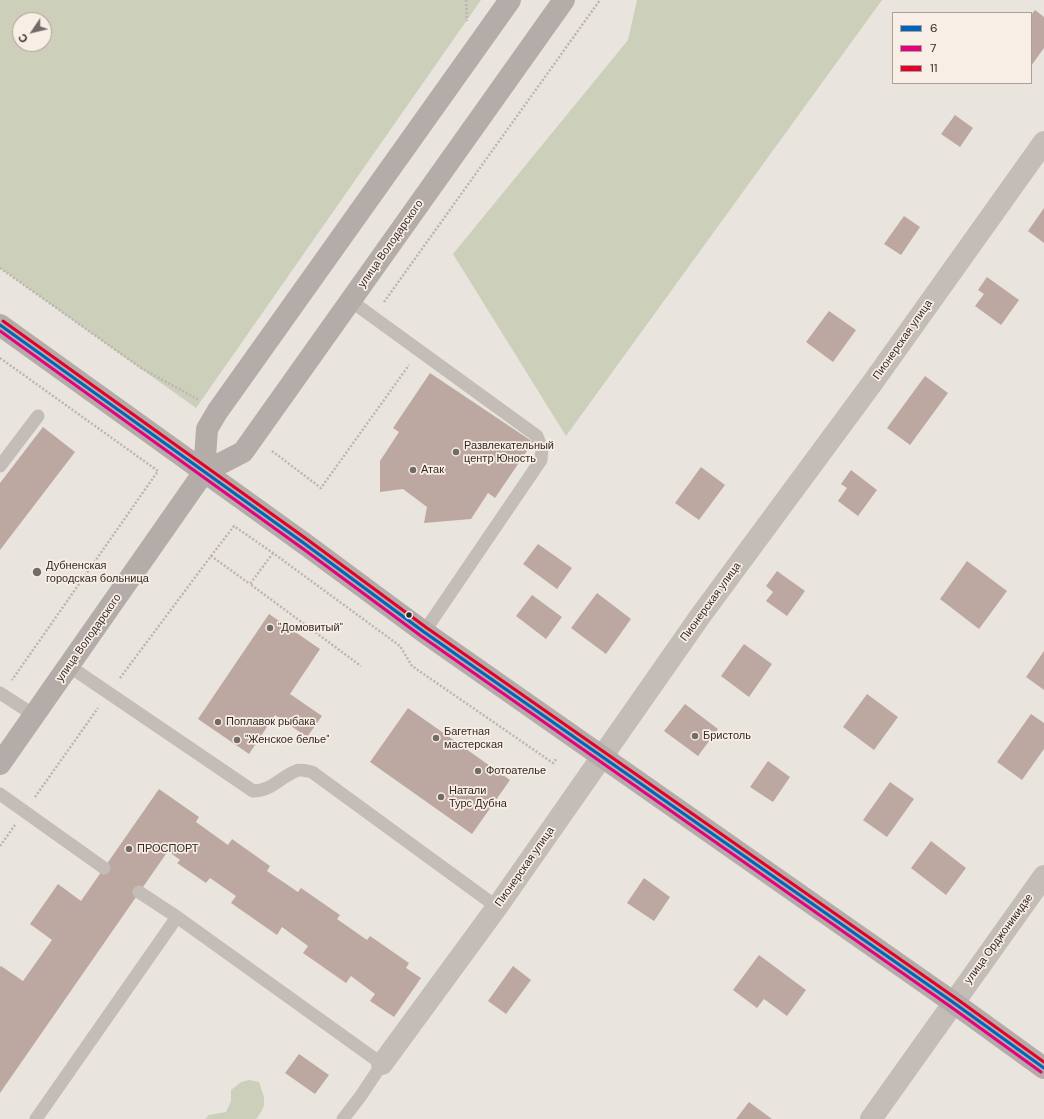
<!DOCTYPE html>
<meta charset="utf-8">
<style>
body{margin:0}
#map{position:relative;width:1044px;height:1119px;overflow:hidden;background:#eae4de;font-family:"DM Sans",sans-serif}
canvas{display:block}
.legend{position:absolute;left:892px;top:12px;width:140px;height:72px;box-sizing:border-box;background:#f8eee5;border:1px solid #a9a099;margin:0;padding:5px 7px;list-style:none;font-size:12px;color:#332a27}
.legend li{display:flex;align-items:center;gap:8px;height:20px}
.legend b{width:20px;border:1px solid #a9a099}
.north{position:absolute;left:12px;top:12px;width:40px;height:40px;box-sizing:border-box;background:#f8eee5;border:1px solid #a9a099;border-radius:50%;rotate:235deg;font-size:11px;font-weight:700;line-height:16px;text-align:center;color:#332a27}
.north::after{content:'';display:block;margin:auto;width:14px;height:18px;background:#736b67;clip-path:polygon(50% 0,100% 100%,50% 72%,0 100%)}
</style>
<div id="map">
<canvas width="1044" height="1119"></canvas>
<ul class="legend">
<li><b style="height:5px;background:#0065bd"></b>6</li>
<li><b style="height:5px;background:#e5007d"></b>7</li>
<li><b style="height:5px;background:#e4002b"></b>11</li>
</ul>
<div class="north">С</div>
</div>
<script>
const ctx = document.querySelector('canvas').getContext('2d');
ctx.lineJoin = 'round';
function paint(path, color) {
  ctx.fillStyle = color;
  ctx.fill(path, 'evenodd');
}
function stroke(path, color, width, dash) {
  ctx.strokeStyle = color;
  ctx.lineWidth = width;
  ctx.lineCap = dash ? 'butt' : 'round';
  ctx.setLineDash(dash || []);
  ctx.stroke(path);
}
function write(font, color, halo, rows, align = 'center') {
  ctx.font = font + ' "DM Sans",sans-serif';
  ctx.lineWidth = 3.5;
  ctx.setLineDash([]);
  ctx.textBaseline = 'middle';
  ctx.strokeStyle = halo;
  ctx.fillStyle = color;
  for (const [text, x, y, turn = 0] of rows) {
    ctx.save();
    ctx.translate(x, y);
    ctx.rotate((+turn || 0) * Math.PI / 180);
    ctx.textAlign = isNaN(turn) ? turn : align;
    if (halo) ctx.strokeText(text, 0, 0);
    ctx.fillText(text, 0, 0);
    ctx.restore();
  }
}
paint(new Path2D(`
 M0 0H481L196 408 0 268ZM20 20H44V44H20Z
 M637 0H882L566 436 453 254 628 40Z
 M249 1080 259 1082C265 1099 268 1105 256 1119H205L209 1115 226 1112 231 1101V1090L241 1082Z`), '#cccfb9');
paint(new Path2D(`
 M1035 10 1044 17V48L1031 66V15Z
 M955 115 973 128 960 147 941 134Z
 M1044 208V243L1028 231Z
 M904 216 920 227 901 255 884 244Z
 M987 277 1019 300 1001 325 975 306 984 294 978 290Z
 M829 311 856 330 833 362 806 342Z
 M430 373 533 442 495 498 488 493 471 519 424 523 427 507 403 489 380 492V461L399 432 393 428Z
 M925 376 948 393 910 445 887 428Z
 M43 427 75 452 0 550V483Z
 M701 467 725 485 699 520 675 503Z
 M851 470 877 490 858 516 838 501 847 488 841 484Z
 M538 544 572 568 557 589 523 564Z
 M967 561 1007 591 979 629 940 599Z
 M777 571 805 591 787 616 766 601 773 592 766 586Z
 M597 593 631 619 606 654 571 628Z
 M532 595 562 617 546 639 516 616Z
 M269 614 320 649 290 694 322 716 307 737 275 715 249 754 198 719Z
 M744 644 772 664 749 697 721 676Z
 M1044 651V690L1026 677Z
 M867 694 898 717 874 750 843 727Z
 M685 704 718 729 698 756 664 731Z
 M408 708 510 780 472 834 370 762Z
 M1031 714 1044 723V749L1022 780 997 762Z
 M768 761 790 777 773 802 750 787Z
 M890 782 914 799 887 837 863 820Z
 M159 789 199 817 196 822 228 845 232 839 270 866 267 871 298 892 301 888 340 915 337 919 367 940 370 936 409 963 406 968 421 978 394 1017 370 1001 375 994 351 976 346 983 303 953 308 946 282 927 277 935 231 903 236 896 210 878 206 883 177 863 180 860 168 851 0 1093V967L1 966 23 981 52 940 30 924 58 884 81 901Z
 M931 841 966 868 946 895 911 868Z
 M644 878 670 897 654 921 627 903Z
 M759 955 806 990 787 1016 764 999 757 1008 733 990Z
 M513 966 531 980 506 1014 488 1001Z
 M299 1054 329 1075 315 1094 285 1073Z
 M749 1102 772 1119H736Z`), '#bda8a1');
stroke(new Path2D(`
 M466 0 467 21
 M0 268 141 368 199 400
 M384 302 600 0
 M0 358 158 471 12 680
 M272 451 321 488 409 365
 M273 553 250 584 361 666
 M211 556 234 526 273 553 400 646 412 666 553 763 557 758
 M120 678 211 556 250 584
 M35 797 98 708
 M0 846 15 825`), '#bcb5b0', 2.5, [2, 2]);
stroke(new Path2D(`
 M351 301 537 436 542 449 541 460 424 632
 M0 466 38 416
 M69 666 253 791C272 791 280 777 296 771 300 769 307 771 312 772L497 907
 M0 693 34 715
 M0 794 104 868
 M139 892 177 917
 M36 1119 177 917 382 1064 360 1097 343 1119`), '#c3bcb7', 13);
stroke(new Path2D(`
 M382 1064 497 907 701 615 873 382 1044 142
 M871 1119 1044 876`), '#c3bcb7', 22);
stroke(new Path2D(`
 M0 325 305 544 424 632 954 1003 1044 1068
 M204 472 207 429 217 412 510 0
 M0 764 204 472 243 452 564 0`), '#b4aca8', 22);
stroke(new Path2D(`
 M0 325 305 544 424 632 954 1003 1044 1068`), '#0065bd', 3);
stroke(new Path2D(`
 M0 331 302 548 421 636 951 1007 1041 1072`), '#e5007d', 3);
stroke(new Path2D(`
 M3 321 308 540 427 628 957 999 1044 1062`), '#e4002b', 3);
for (const [x, y, r, color] of [
 [456,452,4,"#736b67"],
 [413,470,4,"#736b67"],
 [37,572,5,"#736b67"],
 [409,615,3.5,"#332a27"],
 [270,628,4,"#736b67"],
 [218,722,4,"#736b67"],
 [695,736,4,"#736b67"],
 [436,738,4,"#736b67"],
 [237,740,4,"#736b67"],
 [478,771,4,"#736b67"],
 [441,797,4,"#736b67"],
 [129,849,4,"#736b67"]
]) {
  const dot = new Path2D();
  dot.arc(x, y, r, 0, 2 * Math.PI);
  ctx.fillStyle = color;
  ctx.fill(dot);
  stroke(dot, '#f8eee5', 1.5);
}
write('11px', '#332a27', '#f8eee5', [
 ["улица Володарского",391,244,-55],
 ["Пионерская улица",903,340,-55],
 ["Пионерская улица",711,602,-54],
 ["улица Володарского",89,638,-55],
 ["Пионерская улица",525,867,-55],
 ["улица Орджоникидзе",999,939,-54]
]);
write('11px', '#332a27', '#f8eee5', [
 ["Развлекательный",464,446],
 ["центр Юность",464,459],
 ["Атак",421,470],
 ["Дубненская",46,566],
 ["городская больница",46,579],
 ["\"Домовитый\"",278,628],
 ["Поплавок рыбака",226,722],
 ["Багетная",444,732],
 ["мастерская",444,745],
 ["Бристоль",703,736],
 ["\"Женское белье\"",245,740],
 ["Фотоателье",486,771],
 ["Натали",449,791],
 ["Турс Дубна",449,804],
 ["ПРОСПОРТ",137,849]
], 'left');
</script>
